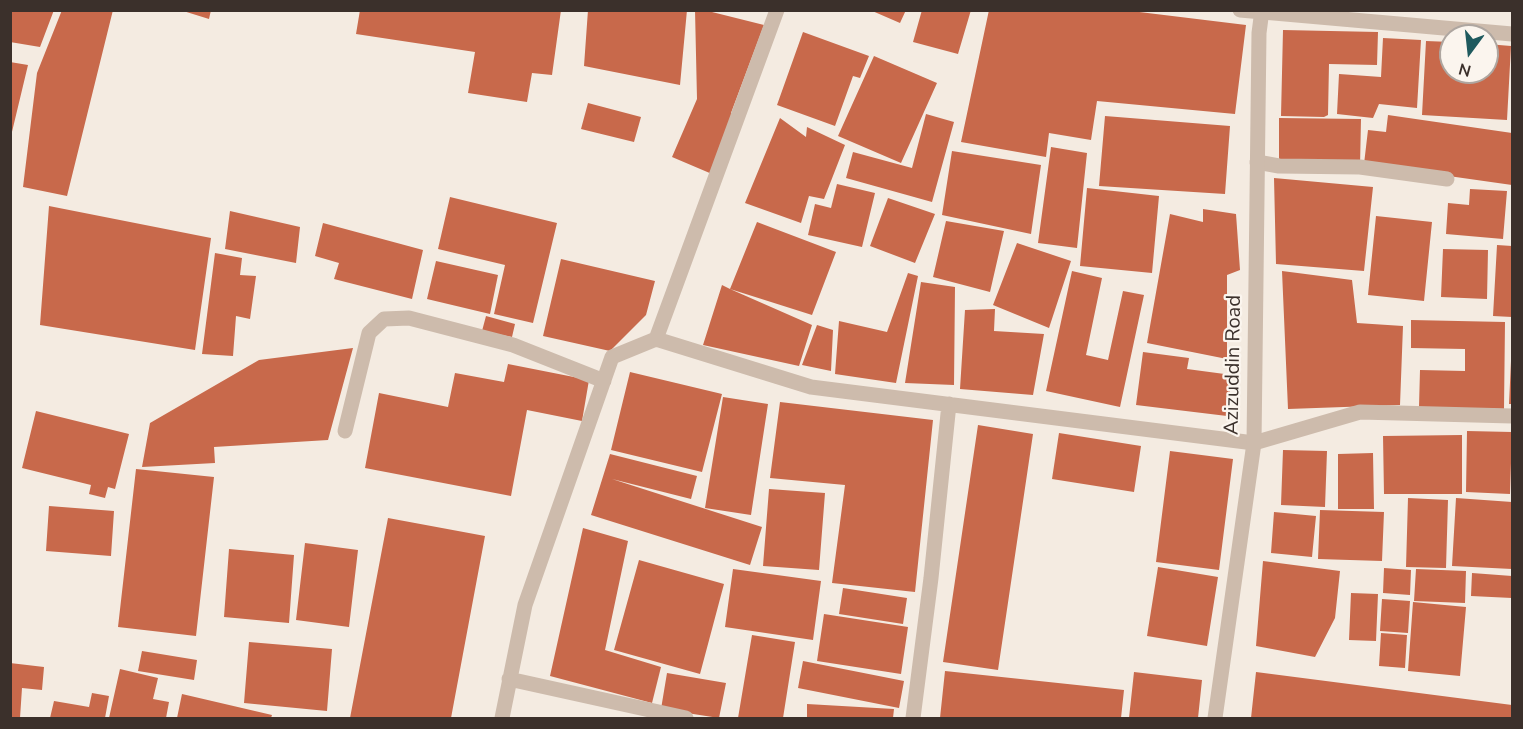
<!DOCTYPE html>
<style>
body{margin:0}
#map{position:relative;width:1523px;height:729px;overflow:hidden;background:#f4ebe1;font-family:"Nunito Sans",sans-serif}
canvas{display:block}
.frame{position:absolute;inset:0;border:12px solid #3b302b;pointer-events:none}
.north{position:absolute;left:1439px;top:24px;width:60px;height:60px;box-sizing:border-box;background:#fbf5ee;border:2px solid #aea6a0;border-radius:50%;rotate:195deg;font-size:16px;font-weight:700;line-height:24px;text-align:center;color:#3b302b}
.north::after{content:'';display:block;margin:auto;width:21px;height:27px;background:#1f5a5e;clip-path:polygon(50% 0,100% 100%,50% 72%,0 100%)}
</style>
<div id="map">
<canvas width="1523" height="729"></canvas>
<div class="frame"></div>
<div class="north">N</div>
</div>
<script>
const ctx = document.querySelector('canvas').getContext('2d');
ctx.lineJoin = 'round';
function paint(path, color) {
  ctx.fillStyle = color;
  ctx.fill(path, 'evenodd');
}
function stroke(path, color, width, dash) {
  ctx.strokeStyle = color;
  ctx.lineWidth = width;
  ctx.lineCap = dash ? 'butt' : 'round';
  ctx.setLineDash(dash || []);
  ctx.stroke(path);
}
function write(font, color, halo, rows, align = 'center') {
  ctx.font = font + ' "Nunito Sans",sans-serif';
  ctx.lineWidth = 4.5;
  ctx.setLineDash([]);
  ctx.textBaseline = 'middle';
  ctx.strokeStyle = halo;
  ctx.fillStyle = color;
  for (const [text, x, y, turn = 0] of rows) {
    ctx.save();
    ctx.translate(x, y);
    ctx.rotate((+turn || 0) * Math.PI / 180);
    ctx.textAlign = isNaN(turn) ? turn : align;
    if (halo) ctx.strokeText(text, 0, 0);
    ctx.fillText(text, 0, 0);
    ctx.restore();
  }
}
paint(new Path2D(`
 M10 10H54L40 47 10 42Z
 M62 10H113L67 196 23 187 37 73Z
 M180 10H211L209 19Z
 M360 10H561L552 75 532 73 527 102 468 93 475 52 356 34Z
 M588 10H687L680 85 584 66Z
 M695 10H704L764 25 731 113 737 115 712 174 672 157 697 99Z
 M870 10H906L900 23Z
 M922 10H971L958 54 913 42Z
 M989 10H1123L1246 25 1235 114 1097 101 1091 140 1049 133 1046 157 961 142Z
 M1283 30 1378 32 1377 65 1329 64 1328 115 1324 117 1281 116Z
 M803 32 869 56 860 78 853 76 835 126 777 105Z
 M1383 38 1421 40 1417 108 1379 104 1373 118 1337 114 1339 74 1381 77Z
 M1426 41 1451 42V72H1487V44L1511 46 1507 120 1422 115Z
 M874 56 937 83 901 163 838 136Z
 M10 62 28 65 11 136H10Z
 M588 103 641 117 634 142 581 129Z
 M926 114 954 122 932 202 846 178 853 152 912 168Z
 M1388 115 1512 133V185L1364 164 1368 130 1386 132Z
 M1105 116 1230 126 1225 194 1099 186Z
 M780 118 806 137 807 127 845 145 824 199 809 196 801 223 745 203Z
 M1279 118 1361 119 1360 167 1279 166Z
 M1051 147 1087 153 1077 248 1038 243Z
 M952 151 1041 165 1031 234 942 215Z
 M1274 178 1373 187 1364 271 1276 264Z
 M837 184 875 193 862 247 808 235 815 204 831 208Z
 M1087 188 1159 196 1152 273 1080 266Z
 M1470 189 1507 191 1503 239 1446 234 1448 203 1469 205Z
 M450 197 557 223 533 323 494 314 505 265 438 249Z
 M888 198 935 214 915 263 870 246Z
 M49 206 211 238 195 350 40 325Z
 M1203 209 1236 214 1240 270 1227 275V359L1147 343 1170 214 1203 222Z
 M230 211 300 227 296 263 225 249Z
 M1376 216 1432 222 1424 301 1368 295Z
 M946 221 1004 231 990 292 933 277Z
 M757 222 836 252 812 315 730 289 812 325 799 366 703 345 722 285 730 289Z
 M323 223 423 250 412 299 334 279 339 263 315 256Z
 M1017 243 1071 261 1049 328 993 305Z
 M1497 245 1512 246V317L1493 316Z
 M1443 249 1488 250 1487 299 1441 297Z
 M215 253 242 258 240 275 256 276 250 319 236 316 233 356 202 354Z
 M561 259 655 281 646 315 610 351 543 336Z
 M436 261 498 275 490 314 427 299Z
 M1072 271 1102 278 1086 355 1108 360 1123 291 1144 295 1120 407 1046 391Z
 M1282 271 1352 280 1357 323 1403 326 1400 405 1288 409Z
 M908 273 918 276 896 383 835 374 839 321 887 332Z
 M921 282 955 287 954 385 905 383Z
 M995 309 994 331 1044 334 1033 395 960 389 965 310Z
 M486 316 515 324 512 337 482 331Z
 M1411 320 1505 322 1504 409 1419 407 1420 370 1465 371V349L1411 348Z
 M817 325 833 330 831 371 802 365Z
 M353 348 328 440 214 447 215 463 142 467 150 423 259 360Z
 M1143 352 1189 358 1187 369 1232 375 1227 416 1136 405Z
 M1511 361H1512V404H1509Z
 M508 364 589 380 582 421 527 410 511 496 365 468 379 393 448 407 455 373 504 382Z
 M630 372 722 394 702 472 611 450Z
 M723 397 768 404 751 515 705 508Z
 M780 402 933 420 915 592 832 583 845 485 770 478Z
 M36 411 129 434 115 489 108 487 105 498 89 494 91 485 22 468Z
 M978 425 1033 434 998 670 943 662Z
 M1467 431 1512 432 1510 494 1466 492Z
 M1059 433 1141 446 1134 492 1052 479Z
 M1462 435V494H1384L1383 436Z
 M1283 450 1327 451 1325 507 1281 505Z
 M1170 451 1233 459 1219 570 1156 562Z
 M1373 453 1374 509H1338V454Z
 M610 454 697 476 691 499 612 479 762 527 750 565 591 515Z
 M136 469 214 477 196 636 118 627Z
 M769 489 825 493 819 570 763 566Z
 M1408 498 1448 500 1446 568 1406 567Z
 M1456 498 1512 502V569L1452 566Z
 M49 506 114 511 111 556 46 551Z
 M1320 510 1384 512 1382 561 1318 559Z
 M1274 512 1316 516 1312 557 1271 553Z
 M388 518 485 536 451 718H350Z
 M583 528 628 541 605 650 661 667 652 703 550 676Z
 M305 543 358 550 349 627 296 620Z
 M229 549 294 555 289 623 224 617Z
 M639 560 724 584 700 674 614 650Z
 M1263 561 1340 571 1335 618 1315 657 1256 646Z
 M1158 567 1218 577 1207 646 1147 636Z
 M1384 568 1411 570 1410 595 1383 593Z
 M733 569 821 581 813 640 725 627Z
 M1416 569 1466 571 1465 603 1414 601Z
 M1472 573 1512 576V598L1471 596Z
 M843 588 907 598 903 624 839 614Z
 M1351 593 1378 594 1376 641 1349 640Z
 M1382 599 1410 601 1408 633 1380 631Z
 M1413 602 1466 607 1460 676 1408 671Z
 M824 614 908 627 901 674 817 661Z
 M1381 633 1407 635 1405 668 1379 666Z
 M752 635 795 642 783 718H738Z
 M249 642 332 649 327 711 244 703Z
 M142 651 197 660 194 680 138 671Z
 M803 661 904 681 899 708 798 688Z
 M10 663 44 667 42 690 22 688 20 718H10Z
 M120 669 158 678 153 699 169 702 166 718H109Z
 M945 671 1124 690 1121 718H940Z
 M1134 672 1202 680 1198 718H1129Z
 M1256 672 1512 705V718H1251Z
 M667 673 726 683 719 718 661 709Z
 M92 693 109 696 105 718H50L54 701 89 707Z
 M182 694 272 715 271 718H177Z
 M807 704 894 709 893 718H807Z`), '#c8694b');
stroke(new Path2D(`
 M1257 162 1279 166 1360 167 1447 179`), '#cdbbac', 15);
stroke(new Path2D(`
 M1240 10 1512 34
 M656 339 811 387 1254 443 1360 412 1512 416
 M345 431 369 333 384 319 409 318 513 345 604 381
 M509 679 686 718
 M502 718 525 605 612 357 656 339 777 10
 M913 718 931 578 949 404`), '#cdbbac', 15);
stroke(new Path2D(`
 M1215 718 1254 443 1259 33 1262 10`), '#cdbbac', 15);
write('20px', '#3b302b', '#fbf5ee', [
 ["Azizuddin Road",1234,365,-89]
]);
</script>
